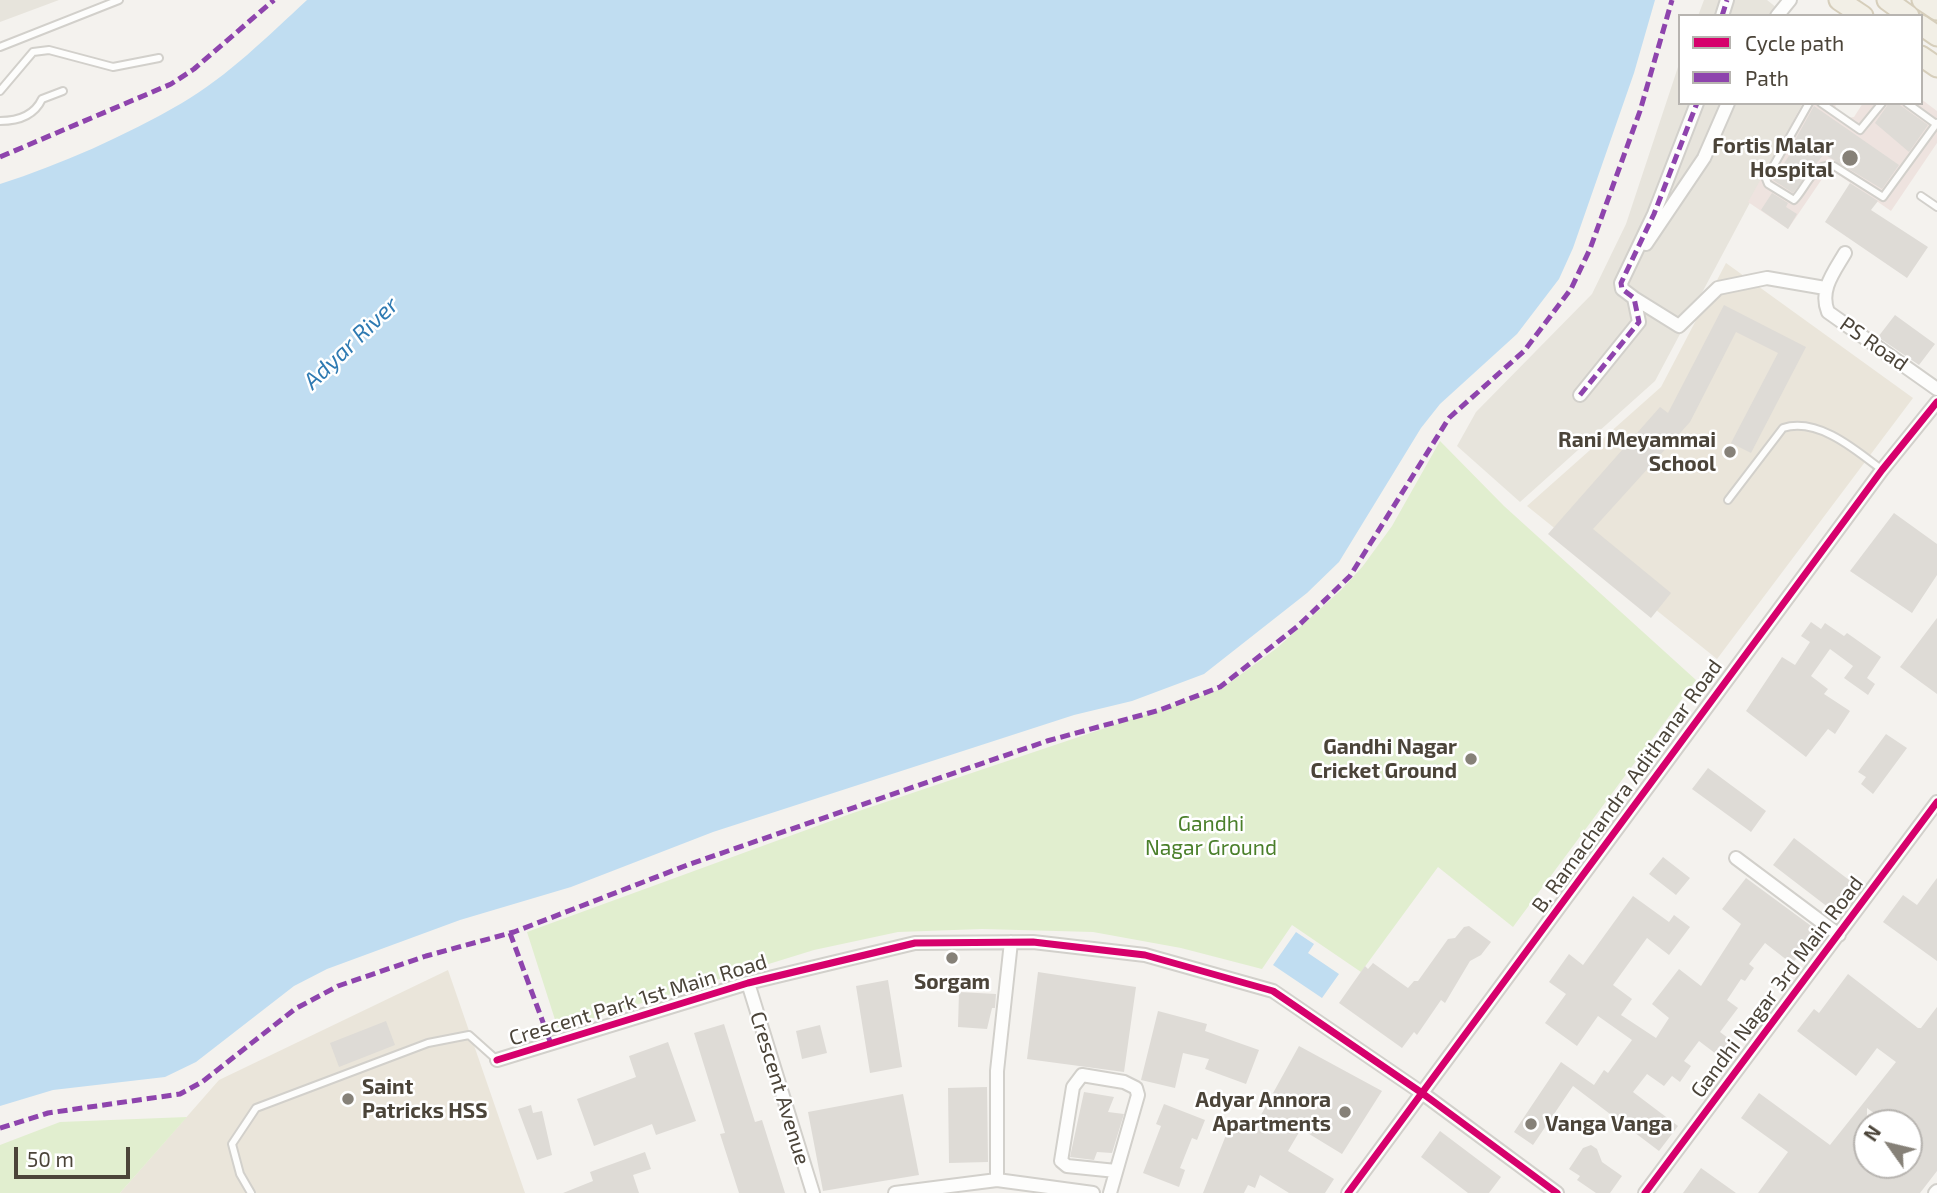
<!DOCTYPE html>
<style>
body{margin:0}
#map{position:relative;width:1937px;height:1193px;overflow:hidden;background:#f4f2ee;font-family:"Exo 2",sans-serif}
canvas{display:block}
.legend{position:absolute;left:1678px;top:14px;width:245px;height:91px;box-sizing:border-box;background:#fff;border:2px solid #b7b4b0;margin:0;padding:9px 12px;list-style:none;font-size:21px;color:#4b4439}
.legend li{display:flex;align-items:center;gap:14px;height:35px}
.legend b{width:35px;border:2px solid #b7b4b0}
.north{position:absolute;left:1853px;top:1109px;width:70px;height:70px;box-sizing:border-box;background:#fff;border:2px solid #b7b4b0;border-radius:50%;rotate:304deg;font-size:19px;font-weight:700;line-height:28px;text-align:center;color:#4b4439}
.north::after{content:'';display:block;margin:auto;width:24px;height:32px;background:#868178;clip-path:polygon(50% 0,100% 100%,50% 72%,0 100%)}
.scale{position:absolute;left:14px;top:1147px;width:116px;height:32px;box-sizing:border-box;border:4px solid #4b4439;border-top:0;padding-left:9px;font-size:21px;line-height:24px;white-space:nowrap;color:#4b4439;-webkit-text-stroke:5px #fff;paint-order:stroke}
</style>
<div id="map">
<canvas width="1937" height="1193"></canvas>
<ul class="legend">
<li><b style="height:9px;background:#d6006c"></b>Cycle path</li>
<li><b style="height:9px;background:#8e44ad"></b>Path</li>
</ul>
<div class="north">N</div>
<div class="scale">50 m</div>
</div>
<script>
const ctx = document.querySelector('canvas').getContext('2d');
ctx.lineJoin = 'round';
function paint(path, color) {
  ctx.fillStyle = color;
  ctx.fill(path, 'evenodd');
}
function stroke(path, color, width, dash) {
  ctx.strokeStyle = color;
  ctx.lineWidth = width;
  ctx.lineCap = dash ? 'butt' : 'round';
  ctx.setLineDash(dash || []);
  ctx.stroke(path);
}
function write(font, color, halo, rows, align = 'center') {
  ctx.font = font + ' "Exo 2",sans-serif';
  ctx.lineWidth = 5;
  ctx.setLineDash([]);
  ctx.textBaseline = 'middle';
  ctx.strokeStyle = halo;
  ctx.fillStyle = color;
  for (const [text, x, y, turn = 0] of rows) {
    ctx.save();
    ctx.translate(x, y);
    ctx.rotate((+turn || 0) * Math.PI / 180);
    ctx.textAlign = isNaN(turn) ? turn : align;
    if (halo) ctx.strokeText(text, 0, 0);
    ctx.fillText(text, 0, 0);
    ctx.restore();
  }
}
paint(new Path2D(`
 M0 0H59L0 22Z
 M1704 0H1767L1787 16H1698Z
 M1680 61V103H1803L1655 381 1520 502 1457 446 1476 412 1592 294 1626 224Z`), '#e7e4dc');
paint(new Path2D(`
 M1726 263 1913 398 1717 659 1527 506 1661 387Z
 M448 970 525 1193H120L219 1080Z`), '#eae5da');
paint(new Path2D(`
 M1921 99 1937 111V143L1891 211 1836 173 1824 176 1788 229 1748 202 1803 103H1836L1835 109 1847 118 1854 117 1863 103H1921Z`), '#eee3df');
paint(new Path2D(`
 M1440 441 1504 506 1696 680 1513 927 1438 867 1361 972 1292 925 1262 969 1181 948 1093 932 982 929 898 932 814 950 558 1029 527 932 850 814 1221 689 1277 648 1341 590 1363 566 1392 526Z
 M187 1117 120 1193H0V1145L60 1122Z`), '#e1eecf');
paint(new Path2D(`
 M307 0H1655L1634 73 1573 248 1559 279 1517 334 1440 404 1421 428 1339 562 1307 593 1204 674 1132 701 1074 715 713 832 571 887 460 920 327 969 294 986 196 1062 165 1077 53 1090 0 1106V184C62 164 125 136 182 103 228 76 268 36 307 0Z
 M1296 932 1314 944 1308 953 1339 974 1322 998 1273 965Z`), '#c0ddf1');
paint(new Path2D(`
 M1889 103H1897L1928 125 1909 152 1875 123Z
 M1814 106 1899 165 1882 189 1824 154 1793 193 1773 180 1798 142 1795 140Z
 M1850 183 1878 201 1871 210 1928 247 1907 278 1825 222Z
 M1772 193 1788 203 1786 207 1797 214 1788 229 1761 210Z
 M1724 305 1806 347 1751 453 1731 443 1778 353 1736 332 1690 422 1593 529 1671 593 1651 618 1548 534 1660 407 1668 413Z
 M1895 315 1935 344 1919 365 1878 337Z
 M1894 513 1937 544V575L1912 613 1850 571Z
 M1937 618V694L1900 667Z
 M1811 622 1821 629 1825 623 1844 636 1847 633 1881 657 1867 678 1875 684 1868 695 1844 678 1853 666 1830 649 1811 676 1828 689 1824 694 1850 711 1835 734 1828 729 1806 757 1746 711 1782 657 1795 665 1810 642 1801 636Z
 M1886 734 1907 748 1873 794 1861 784 1866 777 1858 772Z
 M1708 768 1766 811 1751 832 1692 789Z
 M1794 838 1853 883 1833 911 1773 865Z
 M1663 857 1690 878 1676 895 1649 874Z
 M1746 878 1818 931 1792 964 1765 943 1749 964 1754 968 1745 981 1741 979 1727 1000 1738 1008 1720 1032 1740 1047 1728 1063 1699 1041 1684 1061 1691 1066 1680 1082 1672 1076 1664 1086 1647 1074 1633 1092 1678 1126 1659 1151 1573 1086 1533 1145 1514 1132 1561 1062 1594 1085 1604 1070 1608 1073 1632 1040 1598 1016 1577 1046 1545 1023 1566 994 1549 982 1569 954 1583 965 1633 896 1669 922 1674 915 1690 927 1669 955 1647 938 1613 985 1632 999 1621 1015 1656 1038 1669 1018 1652 1004 1679 969 1701 986 1741 924 1722 909Z
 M1937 878V961L1883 922 1903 895 1917 905Z
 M1469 926 1491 942 1481 955 1470 961 1445 1003 1441 1000 1417 1035 1414 1032 1402 1048 1339 1003 1365 966 1368 969 1373 963 1408 988 1414 981H1418L1448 939 1455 938 1464 927Z
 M1038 972 1136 987 1124 1072 1027 1059Z
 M1848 974 1918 1028H1921L1937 1007V1171L1920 1193H1758L1788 1152 1741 1118 1759 1093 1830 1145 1896 1062 1877 1048 1856 1076 1797 1031 1814 1009 1819 1013ZM1867 1108 1887 1123H1909V1165L1867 1166Z
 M888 980 902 1067 870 1073 856 986Z
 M959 992 996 994 995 1008H992L987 1029 958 1027Z
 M1158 1011 1207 1024 1205 1031 1259 1050 1246 1084 1205 1069 1209 1059 1183 1053 1175 1088 1141 1080Z
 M386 1021 395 1045 339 1067 330 1043Z
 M724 1024 755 1122 762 1120 785 1193H739L720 1134 725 1133 694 1033Z
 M820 1025 827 1053 802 1059 796 1031Z
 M668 1042 696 1121 656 1135 652 1124 594 1146 577 1099 636 1077 629 1056Z
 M1299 1046 1382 1091 1342 1154 1301 1129 1288 1151 1334 1179 1325 1193H1289L1260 1175 1255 1188 1248 1185 1244 1193H1203L1230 1125 1251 1133Z
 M987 1087 988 1162 949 1163 948 1088Z
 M1084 1092 1114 1097 1108 1112 1124 1114 1112 1153 1097 1152 1094 1160 1070 1157Z
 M903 1094 919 1175 823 1191 808 1112Z
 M1164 1104 1205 1120 1197 1140 1192 1138 1180 1168 1185 1170 1179 1187 1143 1173 1161 1126 1156 1124Z
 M531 1105 533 1113 542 1111 552 1155 537 1160 518 1109Z
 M1440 1131 1501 1177 1489 1193H1468L1421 1157Z
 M1591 1145 1597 1149 1602 1162 1622 1176 1610 1193H1596L1577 1180 1580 1176 1569 1169 1583 1148Z
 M645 1152 651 1169 633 1175 639 1193H563L593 1181 590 1172Z
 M1701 1168 1736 1193H1683Z`), '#dedbd6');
const service = new Path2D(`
 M0 47 119 0
 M0 91 33 52 49 50 113 67 159 58
 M1809 103 1766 179 1768 184 1794 200C1806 188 1814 161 1834 166L1883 197 1937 123
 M1821 103 1860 130 1882 103
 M1907 103 1936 124
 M0 121C17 121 34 116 42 99L63 91
 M1921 196 1937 207
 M1728 500 1783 428C1818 417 1856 450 1882 470
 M251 1193 240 1174 232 1144 256 1108 428 1043 469 1035 497 1060`);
const minor = new Path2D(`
 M1722 16 1727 0
 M1777 16 1790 0
 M1646 244 1704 158 1728 103
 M1845 253C1834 272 1819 290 1828 312L1937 389
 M1634 298 1679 326 1718 288 1767 278 1825 288
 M1580 395 1639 322 1634 298 1622 289 1621 283 1654 214 1697 103
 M1736 858 1839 935
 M748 983 813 1193
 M497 1060 748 983 915 943 1033 942 1145 955 1273 991 1422 1093 1557 1193
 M997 1180V1071L1011 942
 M895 1193 997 1180 1093 1193
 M1110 1193 1138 1095 1136 1088 1124 1082 1082 1075 1073 1087 1061 1161 1067 1166 1116 1171
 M1348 1193 1882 470 1937 402
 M1645 1193 1937 802
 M1935 1193 1937 1191`);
const primary = new Path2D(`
 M1839 0 1863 16
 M1887 0 1909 16
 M1922 0 1937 10
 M1921 25 1937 36
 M1921 56 1937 67`);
stroke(service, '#d2d0cb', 10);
stroke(minor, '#d2d0cb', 16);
stroke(primary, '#d6cebb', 23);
stroke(service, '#fdfdfc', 6);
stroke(minor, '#fdfdfc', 12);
stroke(primary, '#f2efe6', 19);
stroke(new Path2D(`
 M1722 16 1727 0
 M0 157 171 84 194 69 274 0
 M1580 395 1639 322 1634 298 1622 289 1621 283 1654 214 1697 103
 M510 933 551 1044
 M0 1128 48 1113 180 1094 202 1082 295 1009 338 986 426 956 514 932 690 864 1047 741 1160 710 1220 687 1298 626 1350 576 1449 418 1524 351 1571 289 1590 249 1640 111 1672 0`), '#8e44ad', 5, [10, 5]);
stroke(new Path2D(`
 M497 1060 748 983 915 943 1033 942 1145 955 1273 991 1422 1093 1557 1193
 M1348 1193 1882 470 1937 402
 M1645 1193 1937 802`), '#d6006c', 7);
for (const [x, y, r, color] of [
 [1850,158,9,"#868178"],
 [1730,452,7,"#868178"],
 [1471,759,7,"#868178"],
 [952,958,7,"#868178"],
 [348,1099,7,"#868178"],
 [1345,1112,7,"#868178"],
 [1531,1124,7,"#868178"]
]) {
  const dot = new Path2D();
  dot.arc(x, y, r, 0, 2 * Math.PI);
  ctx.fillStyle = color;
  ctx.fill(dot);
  stroke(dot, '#fff', 2.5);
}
write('bold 21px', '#4b4439', '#fff', [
 ["Fortis Malar",1834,146],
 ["Hospital",1834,170],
 ["Rani Meyammai",1716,440],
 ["School",1716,464],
 ["Gandhi Nagar",1457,747],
 ["Cricket Ground",1457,771],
 ["Sorgam",952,982,"center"],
 ["Saint",362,1087,"left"],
 ["Patricks HSS",362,1111,"left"],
 ["Adyar Annora",1331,1100],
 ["Apartments",1331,1124],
 ["Vanga Vanga",1545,1124,"left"]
], 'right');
write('21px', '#4b4439', '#fff', [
 ["PS Road",1874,344,35],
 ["B. Ramachandra Adithanar Road",1627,786,-54],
 ["Gandhi Nagar 3rd Main Road",1777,987,-53],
 ["Crescent Park 1st Main Road",638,1000,-17],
 ["Crescent Avenue",780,1088,73]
]);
write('21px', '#4a7f2a', '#fff', [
 ["Gandhi",1211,824],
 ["Nagar Ground",1211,848]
]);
write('italic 23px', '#2e7ab2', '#fff', [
 ["Adyar River",351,343,-44]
]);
</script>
